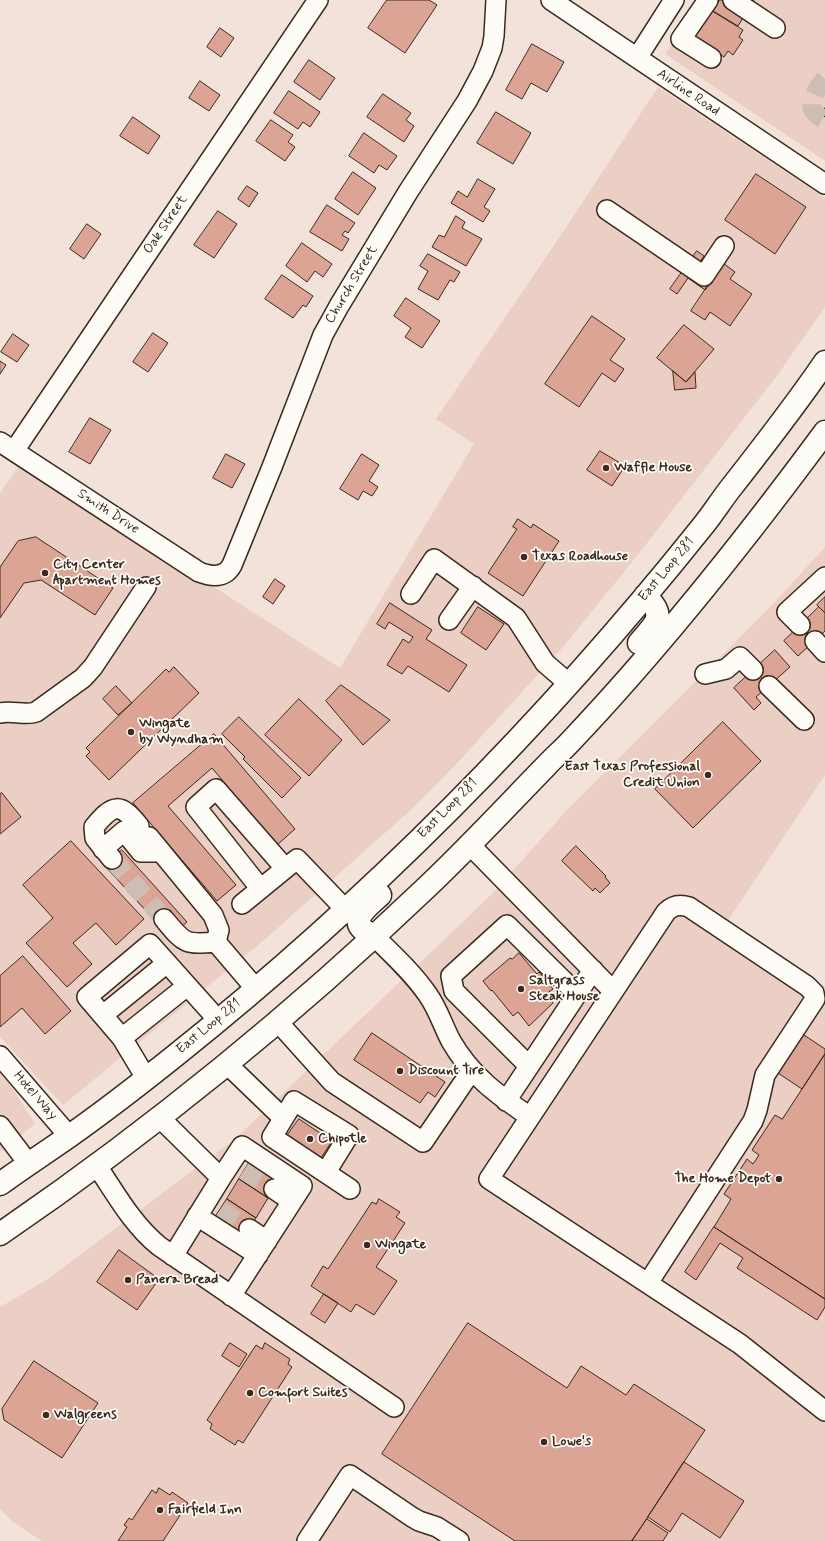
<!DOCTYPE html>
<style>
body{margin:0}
canvas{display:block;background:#f3e2d9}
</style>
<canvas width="825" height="1541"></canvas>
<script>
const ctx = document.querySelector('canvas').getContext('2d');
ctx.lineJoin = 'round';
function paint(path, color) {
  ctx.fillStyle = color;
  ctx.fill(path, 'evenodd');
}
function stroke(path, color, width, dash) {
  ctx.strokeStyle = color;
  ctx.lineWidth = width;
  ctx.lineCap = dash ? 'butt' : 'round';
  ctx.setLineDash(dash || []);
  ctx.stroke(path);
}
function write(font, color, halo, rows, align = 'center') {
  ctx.font = font + ' Mynerve,sans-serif';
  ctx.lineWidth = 3.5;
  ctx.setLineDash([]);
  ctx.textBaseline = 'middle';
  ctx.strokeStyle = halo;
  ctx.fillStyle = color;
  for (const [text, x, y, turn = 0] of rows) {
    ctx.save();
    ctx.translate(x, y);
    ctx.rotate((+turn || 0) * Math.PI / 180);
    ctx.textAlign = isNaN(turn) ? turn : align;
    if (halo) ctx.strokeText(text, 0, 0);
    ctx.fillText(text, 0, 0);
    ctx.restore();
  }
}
paint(new Path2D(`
 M701 0H825V161L665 54Z
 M658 87 825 198V307L776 377 640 552 564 646 461 759 412 809 263 941 63 1105 0 1037V493L21 463 340 668 474 444 436 419 563 232Z
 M825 547V775L727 922 825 987V1541H42L13 1522 0 1509V1307L48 1279 237 1137 492 894 566 811 773 604Z
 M0 1074 13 1089 35 1124 0 1151Z`), '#eccfc4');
const building = new Path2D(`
 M387 0H429L437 5 405 53 368 28Z
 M720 0H754L738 26 713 11Z
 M709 9 743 30 739 37 743 40 733 55 728 51 724 57 692 36Z
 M220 28 234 38 221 57 207 47Z
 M532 44 564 62 547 92 531 83 522 99 506 90Z
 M309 60 335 78 320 100 294 82Z
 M200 81 220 95 209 111 189 98Z
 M289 91 320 112 310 127 303 122 298 129 274 113Z
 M383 94 411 113 406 120 414 126 404 142 367 117Z
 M825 108V117L821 114Z
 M496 112 531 133 513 164 477 143Z
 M133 117 160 136 148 154 120 136Z
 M271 120 293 135 288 142 295 147 285 161 256 141Z
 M364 133 397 156 387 170 379 165 374 173 349 156Z
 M353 172 376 188 358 215 335 199Z
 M756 174 806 207 775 254 725 220Z
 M478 179 495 189 484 207 490 211 483 222 451 203 458 191 467 197Z
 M247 186 258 193 249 207 238 199Z
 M327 205 355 223 348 233 345 231 342 235 349 239 342 251 310 232Z
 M218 211 237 224 214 258 194 245Z
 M456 216 465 222 462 228 482 239 466 266 432 247 439 235 444 237Z
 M87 224 101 234 84 259 70 249Z
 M302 243 332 264 323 277 315 271 307 282 286 266Z
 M697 251 704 256 692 273 709 285 705 290 688 278 677 294 670 289Z
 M428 254 460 272 454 282 450 280 438 300 418 289 428 271 420 266Z
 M723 263 735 272 730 279 752 294 730 326 710 312 705 320 691 311Z
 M282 275 313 296 306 307 303 305 293 318 265 299Z
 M406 298 440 321 422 348 405 337 411 328 394 316Z
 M592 316 625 339 610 360 624 369 615 382 602 373 579 407 545 384Z
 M684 325 714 349 686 382 657 358Z
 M153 333 168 343 148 372 133 362Z
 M13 334 29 345 17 362 1 352Z
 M0 361 6 365 0 374Z
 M673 371 686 382 695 372 696 388 675 390Z
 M90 418 111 430 90 464 69 452Z
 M600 451 625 466 612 486 587 470Z
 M226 454 245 464 232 488 213 478Z
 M362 454 379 465 369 481 378 487 372 496 363 491 358 500 340 489Z
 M518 519 531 528 533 524 559 541 523 596 488 573 517 529 513 527Z
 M36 537 113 588 95 615 41 580 24 583 0 618V567L18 541Z
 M275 579 285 586 273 604 263 597Z
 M825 597V613L817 605Z
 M390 603 432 630 426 639 467 665 449 692 408 666 402 674 387 665 403 639 409 643 413 637 389 622 385 629 377 624Z
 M478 607 504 624 486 650 461 633Z
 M819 607 825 613V631L798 656 784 641Z
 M775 650 790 667 756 697 761 703 754 710 734 688Z
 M174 667 199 693 109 780 86 756 90 752 86 748 166 669 169 672Z
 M341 685 390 720 363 745 326 701Z
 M116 686 132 703 118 715 103 699Z
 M299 699 342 740 309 776 265 735Z
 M239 717 301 778 282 798 243 759 245 757 222 734Z
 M723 722 761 761 693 828 655 789Z
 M214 734 295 829 277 845 212 768 168 806 236 885 217 901 133 803Z
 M2 793 21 817 0 834V794Z
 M71 841 144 919 116 945 96 923 73 943 92 964 67 987 26 943 53 918 23 885Z
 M576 846 606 876 605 877 610 883 600 893 595 888 593 891 562 861Z
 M122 850 187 922 179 929 158 924 105 866Z
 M519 953 537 974 539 972 553 989 546 994 553 1003 529 1026 518 1012 513 1016 492 990 491 991 483 981 510 958 512 959Z
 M23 956 71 1011 45 1034 22 1008 0 1027V976Z
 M372 1033 445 1082 435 1097 428 1092 420 1103 354 1060Z
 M804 1035 825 1049V1054L802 1089 778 1073Z
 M825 1054V1299L714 1227 731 1199 724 1194 747 1159 753 1164 759 1155 752 1150 775 1115 782 1119Z
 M299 1119 332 1141 321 1158 287 1136Z
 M252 1158 282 1177 268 1198 239 1179Z
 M239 1179 268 1198 256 1218 227 1199Z
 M227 1199 256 1218 241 1240 212 1222Z
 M379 1199 400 1212 396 1217 405 1223 376 1267 397 1281 374 1315 356 1304 351 1312 311 1286 323 1266 328 1269 372 1202 376 1204Z
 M714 1227 825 1299V1307L817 1320 737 1268 743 1258 720 1243 696 1280 685 1272Z
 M119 1250 159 1279 137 1310 97 1282Z
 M324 1294 338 1303 325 1323 311 1314Z
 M468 1323 567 1388 581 1366 626 1395 634 1384 705 1430 632 1541H515L382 1454Z
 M230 1343 247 1354 239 1367 222 1356Z
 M265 1343 290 1359 288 1364 292 1367 243 1443 238 1440 235 1445 210 1429 212 1424 207 1420 256 1345 262 1349Z
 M34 1361 98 1403 62 1458 4 1420 2 1409Z
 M684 1462 744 1501 720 1538 682 1513 670 1532 648 1517Z
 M159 1488 170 1495 172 1492 188 1503 163 1541H118L127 1527 124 1525 129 1518 132 1520 152 1490 156 1493Z
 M647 1519 668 1533 663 1541H632Z`);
paint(building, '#dca494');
stroke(building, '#3b2a1e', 1);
stroke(new Path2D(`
 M825 79C818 87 806 103 815 113 817 116 822 118 825 120
 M112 859 164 919
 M244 1170 274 1189
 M220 1210 249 1229`), '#cebdb4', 19, [19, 10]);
const minor = new Path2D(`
 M551 0 825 184
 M708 0 681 39 711 58
 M733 0 775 28
 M637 58 674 0
 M607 210 704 276 724 246
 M0 442 199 572C212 577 225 578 232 565L272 467 323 335 339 306 408 192 467 101 483 71 492 48 494 36 496 0
 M14 451 318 0
 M411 594 434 559 516 618 545 663 568 683
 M449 620 473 586
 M800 625 787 612 825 577
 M815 641 825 652
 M705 674 726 669 740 657 753 670
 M769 686 804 720
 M0 713C12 710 25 716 36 712L83 678 93 667 146 587
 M149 837 213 915 219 930 216 942
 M470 845 613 991
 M103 849 124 831 141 852H161
 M112 859 95 838 94 827C113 804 120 802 139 826
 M260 888 196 807 216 789 285 868
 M242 904 297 859 345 909
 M164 919C184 943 184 945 216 942
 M374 936C393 955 413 973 428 995 438 1009 443 1026 451 1041 471 1076 498 1095 530 1117
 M216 942 256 989
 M103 1015 167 963
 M278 1022 332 1082 423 1142 472 1070
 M122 1038 87 997 150 944 218 1020
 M0 1056 69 1136
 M227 1064 283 1118
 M529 1066 454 991 451 976 507 925 577 994
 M146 1078 122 1038 187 986
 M506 1101 593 970
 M160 1118 221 1178 173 1256
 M0 1126 28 1163
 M97 1166C116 1194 132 1224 159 1246L394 1407
 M326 1172 349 1135 294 1101 272 1137 350 1189
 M221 1178 242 1146 302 1186 231 1296
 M274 1189 292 1201
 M197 1216 258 1255
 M249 1229 267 1241
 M648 1283 753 1121 757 1110 765 1075 815 999 814 993 807 986 689 907C680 904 673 905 666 912L489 1179 740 1344 825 1411
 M307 1541 350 1475 412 1517 419 1521 437 1527 459 1541`);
const highway = new Path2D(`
 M639 643C655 624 668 616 645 596
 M374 936C344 923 365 909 380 895
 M0 1184C22 1168 45 1153 68 1137 105 1111 141 1083 176 1055 370 900 547 721 702 527 712 515 720 502 730 489 763 447 795 406 825 362
 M0 1234C152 1130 295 1013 428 886 469 847 507 806 546 766 554 757 563 750 571 741 662 645 746 539 825 432`);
stroke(minor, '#3b2a1e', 22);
stroke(highway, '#3b2a1e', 25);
stroke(minor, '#fdfcf7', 19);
stroke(highway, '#fdfcf7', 22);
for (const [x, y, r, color] of [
 [606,468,4,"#3b2a1e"],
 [524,557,4,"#3b2a1e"],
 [45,573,4,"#3b2a1e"],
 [131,732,4,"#3b2a1e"],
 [708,775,4,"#3b2a1e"],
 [521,989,4,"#3b2a1e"],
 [400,1071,4,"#3b2a1e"],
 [310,1139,4,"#3b2a1e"],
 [779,1179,4,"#3b2a1e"],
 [367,1245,4,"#3b2a1e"],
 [128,1280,4,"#3b2a1e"],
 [250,1393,4,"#3b2a1e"],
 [46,1415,4,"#3b2a1e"],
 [544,1442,4,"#3b2a1e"],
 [160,1510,4,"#3b2a1e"]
]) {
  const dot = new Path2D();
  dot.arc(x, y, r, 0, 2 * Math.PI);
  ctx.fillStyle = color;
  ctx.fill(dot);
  stroke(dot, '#fdfcf7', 1.5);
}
write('14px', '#3b2a1e', '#fdfcf7', [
 ["Airline Road",688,93,34],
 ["Oak Street",166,225,-56],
 ["Church Street",352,285,-59],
 ["Smith Drive",108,512,33],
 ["East Loop 281",667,570,-50],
 ["East Loop 281",448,809,-45],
 ["East Loop 281",209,1027,-39],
 ["Hotel Way",35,1096,49]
]);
write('bold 14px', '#3b2a1e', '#fdfcf7', [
 ["Waffle House",614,468],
 ["Texas Roadhouse",532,557],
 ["City Center",53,565],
 ["Apartment Homes",53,581],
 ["Wingate",139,724],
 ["by Wyndham",139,740],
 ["East Texas Professional",700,767,"right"],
 ["Credit Union",700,783,"right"],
 ["Saltgrass",529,981],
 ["Steak House",529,997],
 ["Discount Tire",408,1071],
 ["Chipotle",318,1139],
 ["The Home Depot",771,1179,"right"],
 ["Wingate",375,1245],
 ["Panera Bread",136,1280],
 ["Comfort Suites",258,1393],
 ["Walgreens",54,1415],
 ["Lowe's",552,1442],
 ["Fairfield Inn",168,1510]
], 'left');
</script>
